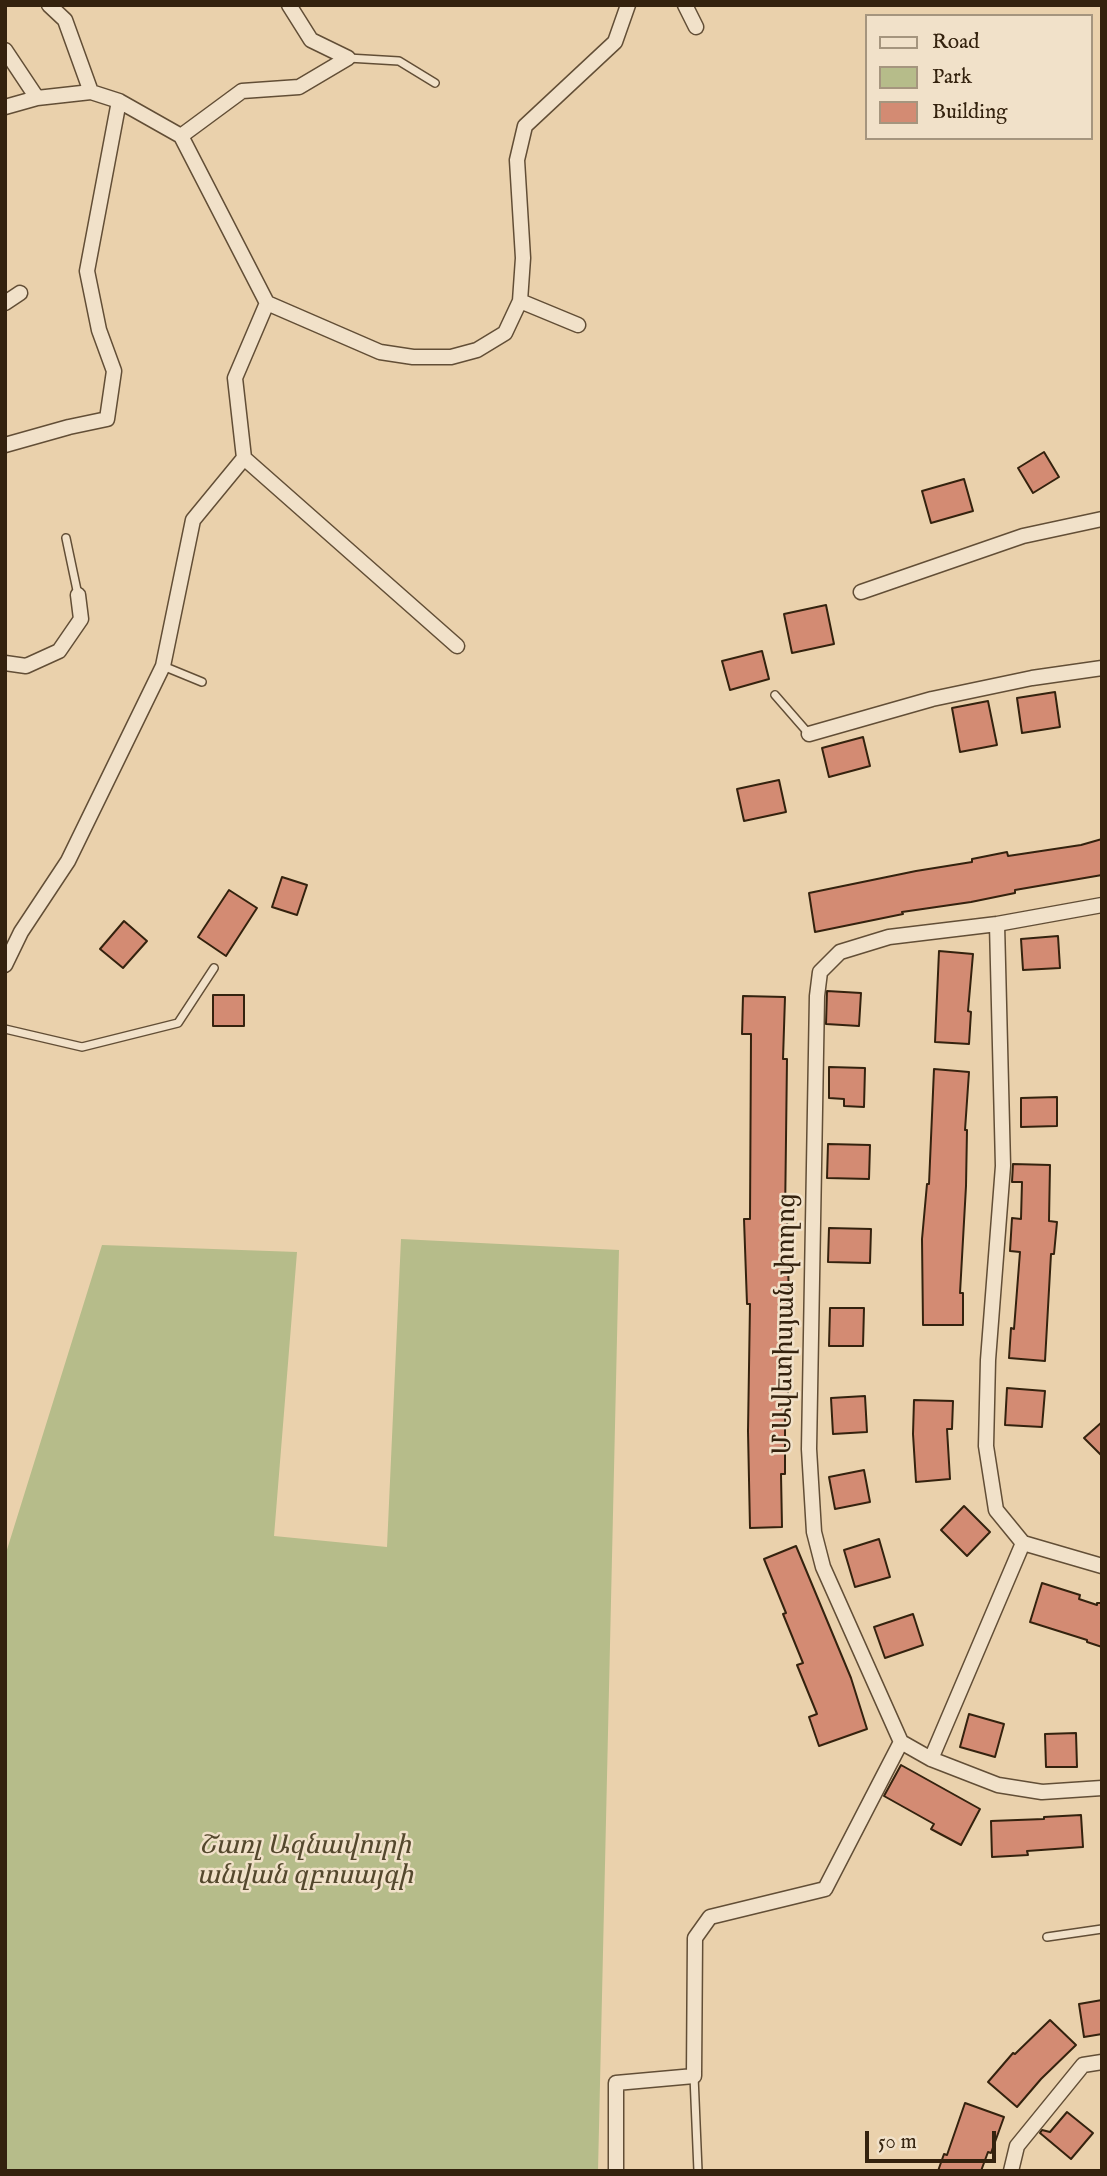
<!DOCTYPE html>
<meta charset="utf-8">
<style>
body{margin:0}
#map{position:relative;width:1107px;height:2176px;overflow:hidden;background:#ead1ac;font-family:"IM FELL English",serif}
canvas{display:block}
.frame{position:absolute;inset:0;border:7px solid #34220e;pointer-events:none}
.legend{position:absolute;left:865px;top:14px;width:228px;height:126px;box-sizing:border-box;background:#f1e1c9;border:2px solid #a5957e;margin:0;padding:9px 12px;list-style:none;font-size:21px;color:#34220e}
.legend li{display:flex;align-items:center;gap:14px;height:35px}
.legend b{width:35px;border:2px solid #a5957e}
.scale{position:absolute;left:865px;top:2131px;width:131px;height:32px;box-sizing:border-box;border:4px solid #34220e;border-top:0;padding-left:9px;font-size:21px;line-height:24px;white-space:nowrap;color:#34220e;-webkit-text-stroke:5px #f1e1c9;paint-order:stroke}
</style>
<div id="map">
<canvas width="1107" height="2176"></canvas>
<div class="frame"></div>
<ul class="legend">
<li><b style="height:9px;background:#f1e1c9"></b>Road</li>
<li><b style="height:19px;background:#b6bc8a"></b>Park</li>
<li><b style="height:19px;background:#d38b73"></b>Building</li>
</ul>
<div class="scale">50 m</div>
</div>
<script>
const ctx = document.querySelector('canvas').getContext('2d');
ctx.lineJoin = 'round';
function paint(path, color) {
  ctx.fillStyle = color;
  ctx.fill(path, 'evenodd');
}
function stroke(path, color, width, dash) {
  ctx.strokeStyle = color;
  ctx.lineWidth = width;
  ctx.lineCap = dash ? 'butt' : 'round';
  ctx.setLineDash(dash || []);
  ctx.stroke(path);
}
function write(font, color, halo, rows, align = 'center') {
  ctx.font = font + ' "IM FELL English","Noto Serif Armenian",serif';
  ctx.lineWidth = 5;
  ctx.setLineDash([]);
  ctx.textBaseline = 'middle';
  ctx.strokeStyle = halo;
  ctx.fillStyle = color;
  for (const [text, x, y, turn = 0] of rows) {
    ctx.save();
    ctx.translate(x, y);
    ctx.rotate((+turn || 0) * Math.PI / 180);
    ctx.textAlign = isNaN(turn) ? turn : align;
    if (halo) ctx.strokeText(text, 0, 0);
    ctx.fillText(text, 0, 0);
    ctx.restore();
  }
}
paint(new Path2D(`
 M401 1239 619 1250 598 2171H5V1556L102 1245 297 1252 274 1536 387 1547Z`), '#b6bc8a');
const building = new Path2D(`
 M1044 452 1059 477 1033 493 1018 468Z
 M964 479 973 511 931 523 922 491Z
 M826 605 834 644 792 653 784 614Z
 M762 651 769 679 730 690 722 661Z
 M1055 692 1060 727 1022 733 1017 698Z
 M988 701 997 745 960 752 952 708Z
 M863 737 870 766 829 777 822 748Z
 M779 780 786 812 744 821 737 789Z
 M1102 839V875L1015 890V893L971 902 902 912 903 914 815 932 809 893 916 871 972 862V859L1007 852 1008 856 1081 845Z
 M282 877 307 885 297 915 272 907Z
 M229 890 257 908 226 956 198 937Z
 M124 921 147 941 123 968 100 949Z
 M1058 936 1060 968 1023 970 1021 939Z
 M939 951 973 954 968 1011 971 1012 969 1044 935 1042Z
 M827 991 861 993 859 1026 826 1024Z
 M213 995H244V1026H213Z
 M743 996 785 997 783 1059H787L785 1219H787L789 1303H787L786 1377H788V1413H785V1474H781L782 1527 750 1528 748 1431 750 1304H747L744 1219H750L751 1034H742Z
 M829 1067 865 1068 864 1107 844 1106V1099L829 1098Z
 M934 1069 969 1072 965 1130H967L966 1186 960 1293H963V1325H923L922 1239 927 1184H929Z
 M1057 1097V1126L1021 1127V1098Z
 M828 1144 870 1145 869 1179 827 1178Z
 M1013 1164 1050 1165 1049 1221 1057 1222 1054 1254H1051L1045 1361 1009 1358 1011 1328 1014 1329 1020 1252 1010 1251 1012 1218 1021 1219 1022 1182H1012Z
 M829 1228 871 1229 870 1263 828 1262Z
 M830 1308H864L863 1346H829Z
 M1007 1388 1045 1391 1042 1427 1005 1425Z
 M865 1396 867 1432 833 1434 831 1398Z
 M914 1400 953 1401 952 1429H947L950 1479 916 1482 913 1434Z
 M1102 1422V1456L1084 1438Z
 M864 1470 870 1502 835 1509 829 1477Z
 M964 1506 990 1532 967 1556 941 1530Z
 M879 1539 890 1577 855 1587 844 1550Z
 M796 1546 851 1678 867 1729 819 1746 809 1717 817 1714 797 1665 803 1663 783 1614 786 1613 764 1559Z
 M1042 1583 1080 1595 1079 1599 1097 1605V1603H1102V1647L1087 1642V1640L1030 1622Z
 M913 1614 923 1645 885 1658 874 1627Z
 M969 1714 1004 1724 995 1757 960 1747Z
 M1076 1733 1077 1767H1046L1045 1734Z
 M901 1765 980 1809 961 1845 931 1829 934 1824 884 1796Z
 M1081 1815 1083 1847 1027 1851 1028 1855 992 1857 991 1821 1044 1819V1817Z
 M1102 2000V2034L1084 2037 1079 2004Z
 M1050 2020 1076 2045 1041 2079 1017 2107 988 2082 1013 2053 1015 2054Z
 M965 2103 1004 2117 991 2153 988 2152 981 2171H938L944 2154 947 2155Z
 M1067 2112 1093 2133 1071 2159 1040 2133 1042 2130 1050 2132Z`);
paint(building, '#d38b73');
stroke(building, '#34220e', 2);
const lane = new Path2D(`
 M348 58 399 61 435 83
 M66 538 78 595
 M163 666 202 682
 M775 695 809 734
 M5 1029 82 1047 178 1023 214 968
 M1047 1937 1102 1929
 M694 2076 698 2171`);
const street = new Path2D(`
 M49 5 65 20 91 92
 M685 5 696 27
 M5 50 37 98
 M5 107 37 98 91 92 119 101 181 136 267 303 380 352 413 357H451L477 350 505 333 520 301 523 258 517 160 525 126 615 42 628 5
 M181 136 242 91 299 87 348 58 311 40 289 5
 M520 301 578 325
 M5 303 20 293
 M267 303 235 378 244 458 457 646
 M5 445 69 427 107 419 114 371 99 330 87 271 119 101
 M861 592 1023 536 1102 519
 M5 663 26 666 59 651 81 619 78 595
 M809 734 932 699 1032 678 1102 668
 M1102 905 997 924 889 937 840 952 820 972 817 996 809 1449 814 1532 823 1567 901 1742 931 1759 998 1785 1042 1792 1102 1788
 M997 924 1003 1166 988 1360 986 1446 996 1510 1023 1543 1102 1566
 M5 965 21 932 68 861 163 666 193 520 244 458
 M931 1759 1023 1543
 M616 2171V2083L694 2076 695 1938 710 1917 825 1889 901 1742
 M1011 2171 1017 2146 1083 2065 1102 2062`);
stroke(lane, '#624e36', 10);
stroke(street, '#624e36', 17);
stroke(lane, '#f1e1c9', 7);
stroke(street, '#f1e1c9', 14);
write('26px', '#34220e', '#f1e1c9', [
 ["Մ Ավետիսյան փողոց",787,1324,-89]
]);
write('italic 26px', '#54482d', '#f1e1c9', [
 ["Շառլ Ազնավուրի",305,1848],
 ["անվան զբոսայգի",305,1878]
]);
</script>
